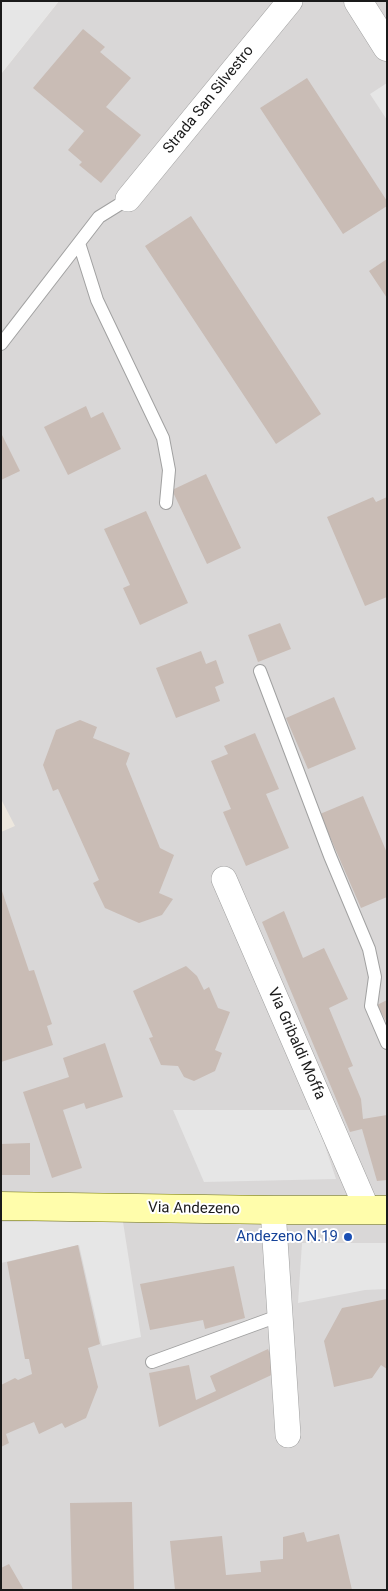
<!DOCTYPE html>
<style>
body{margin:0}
#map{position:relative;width:388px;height:1591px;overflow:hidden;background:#ede7de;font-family:Roboto,sans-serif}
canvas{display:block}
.frame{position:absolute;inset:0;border:2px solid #1a1a1a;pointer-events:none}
</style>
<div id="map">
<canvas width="388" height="1591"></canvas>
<div class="frame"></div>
</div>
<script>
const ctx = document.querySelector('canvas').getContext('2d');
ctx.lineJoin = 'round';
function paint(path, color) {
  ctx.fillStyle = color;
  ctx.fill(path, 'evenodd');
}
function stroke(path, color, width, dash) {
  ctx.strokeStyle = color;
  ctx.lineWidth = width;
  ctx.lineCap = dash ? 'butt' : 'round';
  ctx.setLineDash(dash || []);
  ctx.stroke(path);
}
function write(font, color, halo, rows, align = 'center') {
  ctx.font = font + ' Roboto,sans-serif';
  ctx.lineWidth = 4;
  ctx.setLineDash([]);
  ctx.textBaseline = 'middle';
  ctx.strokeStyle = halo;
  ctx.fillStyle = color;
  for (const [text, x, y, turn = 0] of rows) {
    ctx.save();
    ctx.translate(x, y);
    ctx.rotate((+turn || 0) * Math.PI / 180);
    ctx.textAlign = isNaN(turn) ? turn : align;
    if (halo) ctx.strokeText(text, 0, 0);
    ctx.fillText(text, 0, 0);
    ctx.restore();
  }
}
paint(new Path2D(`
 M59 1H387V1590H1V832L15 826 1 799V74Z`), '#d9d7d7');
paint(new Path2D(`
 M1 1H59L1 74Z
 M387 83V120L370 94Z
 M173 1110H313L336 1179 204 1182Z
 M1 1222H123L141 1337 102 1346 79 1245 1 1263Z
 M302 1243H387V1289L365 1290 298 1303Z`), '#e6e6e6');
paint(new Path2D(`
 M83 29 105 47 100 52 131 78 106 107 141 135 101 183 79 165 82 162 68 150 84 131 33 88Z
 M307 78 387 201V206L343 234 260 108Z
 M191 216 321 414 276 444 145 246Z
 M387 259V298L369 271Z
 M86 406 91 418 103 412 121 449 68 475 44 427Z
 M1 433 20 471 1 480Z
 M206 474 241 548 207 564 172 490Z
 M373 497 376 502 387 497V597L365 606 327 517Z
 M146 511 188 603 140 625 123 588 130 585 104 529Z
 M280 623 291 649 258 662 248 635Z
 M201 651 206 664 216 660 224 683 215 687 220 701 176 718 156 668Z
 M334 697 356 749 308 769 286 718Z
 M80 720 97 727 93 738 130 753 126 764 160 848 174 855 159 893 173 899 162 915 139 923 105 908 93 883 99 880 58 789 53 791 43 765 56 730Z
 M255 733 279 789 266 794 289 848 246 866 223 812 231 809 211 761 228 754 224 746Z
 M363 796 387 853V897L361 908 320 814Z
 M1 888 29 971 34 970 52 1024 47 1026 53 1045 1 1062Z
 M284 911 303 958 324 948 348 999 329 1008 353 1066 348 1068 361 1099 363 1119 387 1115V1180L377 1181 362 1129 350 1132 262 922Z
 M186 966 197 976 204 990 209 987 218 1008 230 1012 215 1050 222 1053 215 1071 194 1081 184 1077 178 1066 161 1065 149 1038 153 1037 133 991Z
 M387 1000V1023L377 1005Z
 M105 1043 123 1097 86 1109 84 1103 63 1110 82 1168 52 1178 23 1092 69 1077 63 1058Z
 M30 1143V1175H1V1144Z
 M78 1245 100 1344 88 1348 98 1387 86 1418 65 1428 62 1423 39 1434 34 1422 6 1434 9 1443 1 1447V1385L15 1378 18 1380 32 1374 29 1359H25L7 1262Z
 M234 1266 245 1318 205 1329 203 1320 150 1330 140 1284Z
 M387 1299V1369L381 1365 372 1378 334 1387 324 1341 342 1308Z
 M268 1349 278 1372 159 1427 149 1373 189 1365 196 1400 216 1391 210 1376Z
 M132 1502 134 1590H72L70 1503Z
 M304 1532 307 1542 339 1534 352 1590H175L170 1541 222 1536 226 1575 261 1572 260 1561 283 1559V1537Z
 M9 1564 24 1590H1V1568Z`), '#c9bcb5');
const service = new Path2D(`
 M79 243 97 300 163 438 169 470 166 503
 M1 344 99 217 128 199
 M260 671 330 856 369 949 375 977 371 1006 387 1043
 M152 1362 281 1315`);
const minor = new Path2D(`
 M128 199 290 1
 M224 879 367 1209
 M273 1210 288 1435`);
const tertiary = new Path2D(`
 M358 1 387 47`);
const secondary = new Path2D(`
 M1 1206 273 1210H387`);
stroke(service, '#a1a1a1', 14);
stroke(minor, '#a1a1a1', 26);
stroke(tertiary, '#a1a1a1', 29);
stroke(secondary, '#6f7300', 29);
stroke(service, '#fff', 12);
stroke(minor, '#fff', 25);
stroke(tertiary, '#fff', 28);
stroke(secondary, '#fffdab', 28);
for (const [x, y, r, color] of [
 [348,1237,5,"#1a4fb4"]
]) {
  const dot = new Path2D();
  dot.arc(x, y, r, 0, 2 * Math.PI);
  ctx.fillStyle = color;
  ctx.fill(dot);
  stroke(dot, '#fff', 2);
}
write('15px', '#1a1a1a', '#fff', [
 ["Strada San Silvestro",209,100,-51],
 ["Via Gribaldi Moffa",296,1044,66],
 ["Via Andezeno",194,1209,1]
]);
write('15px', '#164399', '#fff', [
 ["Andezeno N.19",338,1237]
], 'right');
</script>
